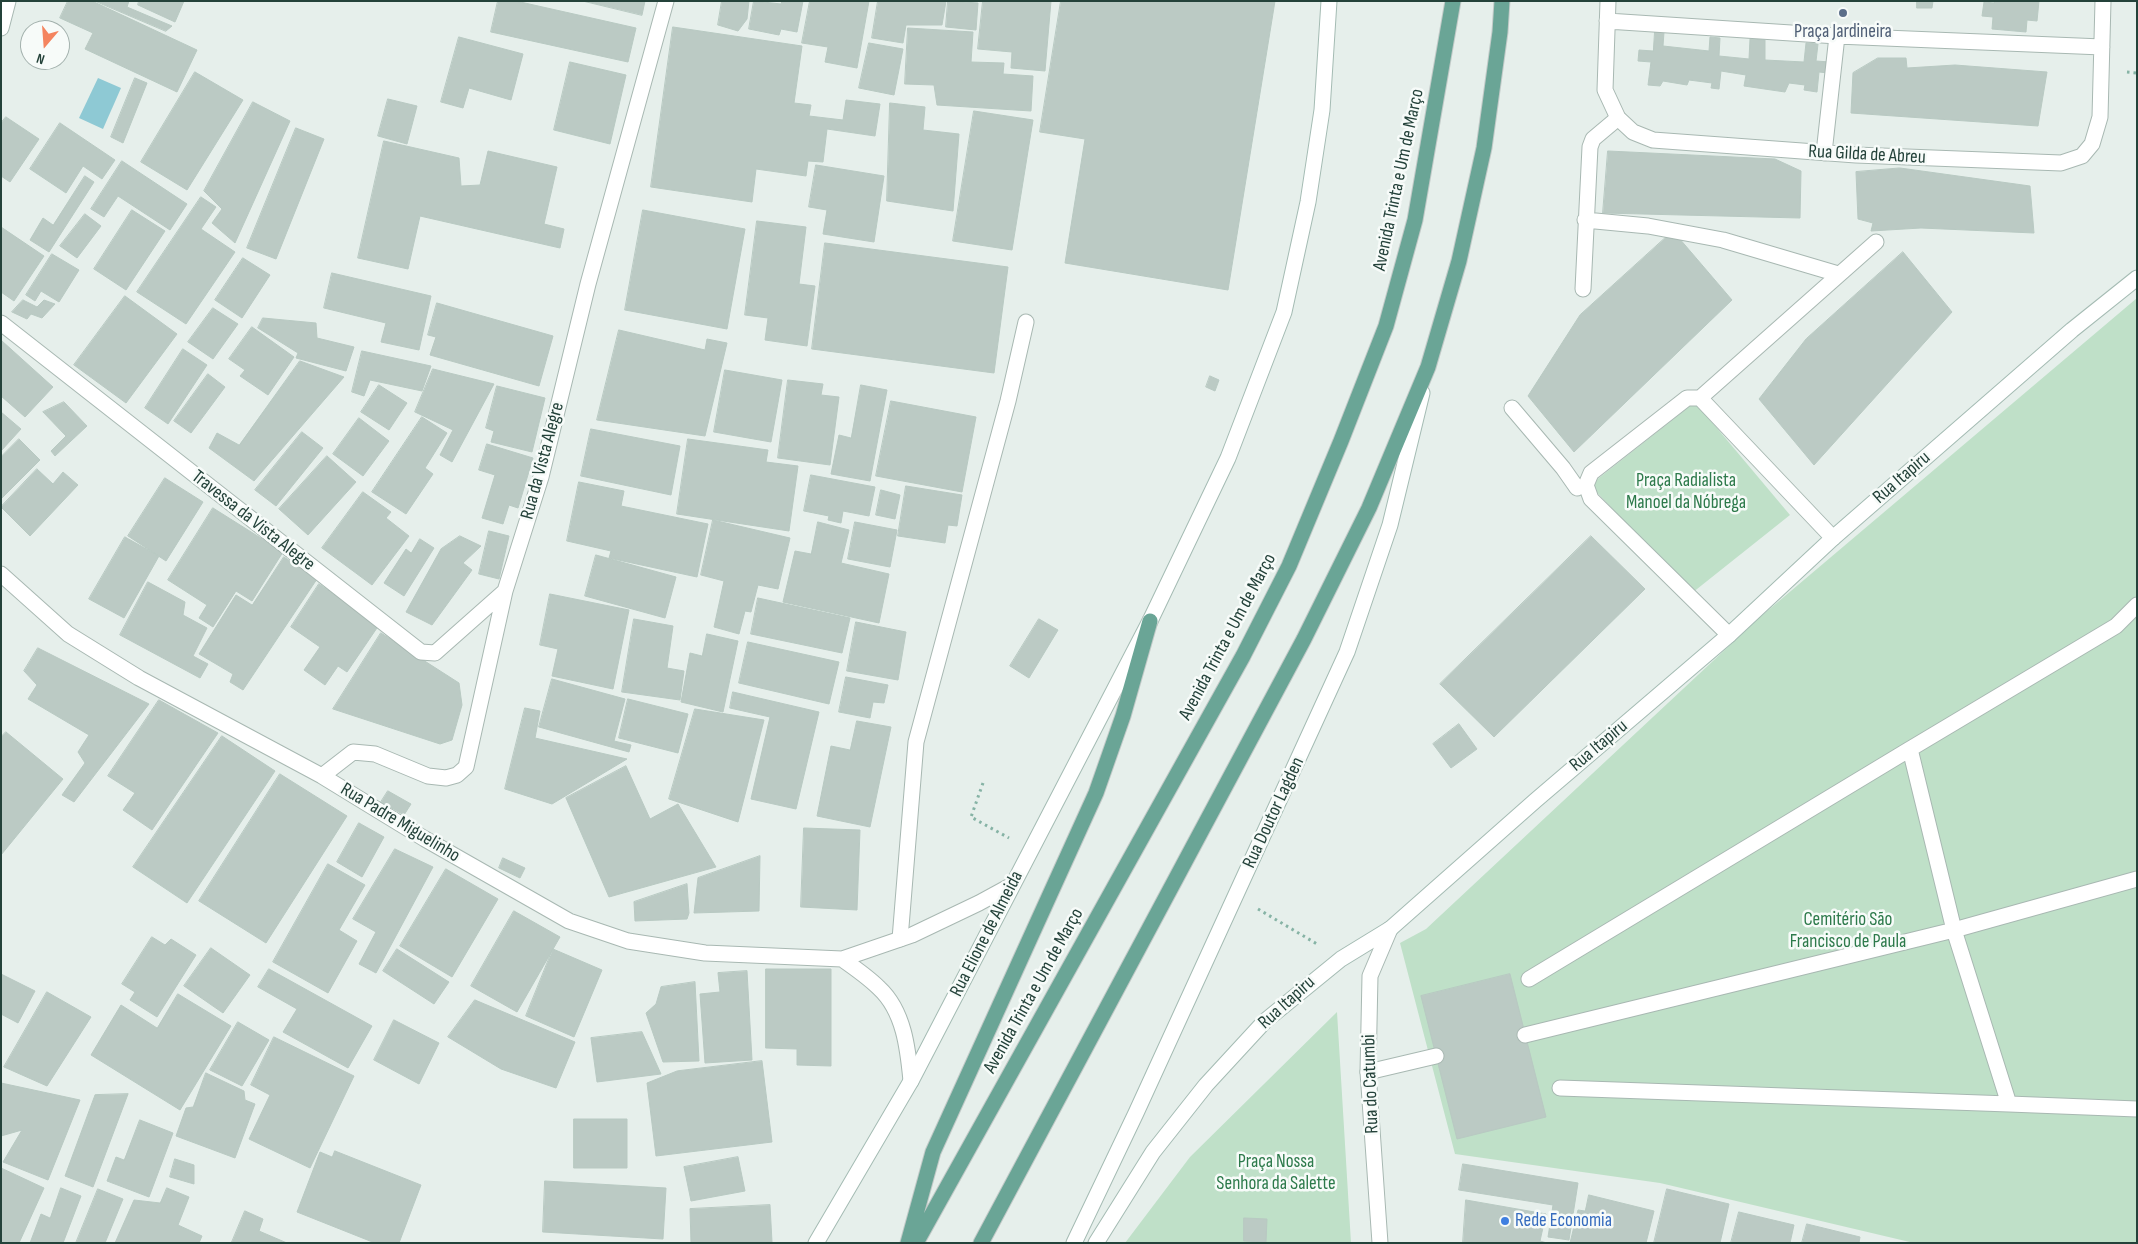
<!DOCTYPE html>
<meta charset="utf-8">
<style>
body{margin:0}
#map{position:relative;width:2138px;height:1244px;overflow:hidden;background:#e6efeb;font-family:"Sofia Sans Condensed",sans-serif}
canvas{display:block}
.frame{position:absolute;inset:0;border:2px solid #24423a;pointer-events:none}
.north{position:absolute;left:20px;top:20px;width:50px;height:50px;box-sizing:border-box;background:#f7fbf9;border:1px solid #a3b1ad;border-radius:50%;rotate:198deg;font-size:14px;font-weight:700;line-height:20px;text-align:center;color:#24423a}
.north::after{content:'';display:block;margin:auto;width:18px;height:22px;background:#f4845f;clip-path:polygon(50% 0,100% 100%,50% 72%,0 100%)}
</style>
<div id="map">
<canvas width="2138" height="1244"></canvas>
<div class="frame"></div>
<div class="north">N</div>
</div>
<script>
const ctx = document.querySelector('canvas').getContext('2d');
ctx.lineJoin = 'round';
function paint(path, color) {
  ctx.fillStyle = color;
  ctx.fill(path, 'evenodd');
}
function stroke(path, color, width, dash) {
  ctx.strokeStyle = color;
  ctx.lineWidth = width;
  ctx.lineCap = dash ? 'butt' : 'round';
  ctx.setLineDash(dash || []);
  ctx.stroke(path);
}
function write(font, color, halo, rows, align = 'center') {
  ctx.font = font + ' "Sofia Sans Condensed",sans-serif';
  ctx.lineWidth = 5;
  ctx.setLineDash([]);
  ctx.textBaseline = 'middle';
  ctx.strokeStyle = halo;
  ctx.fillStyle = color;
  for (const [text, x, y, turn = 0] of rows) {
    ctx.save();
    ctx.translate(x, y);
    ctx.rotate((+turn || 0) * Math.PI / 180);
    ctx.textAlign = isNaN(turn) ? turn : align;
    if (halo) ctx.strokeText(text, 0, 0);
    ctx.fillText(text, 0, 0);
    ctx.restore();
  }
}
paint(new Path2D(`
 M2137 298V1243H1914L1660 1183 1455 1154 1400 943 1426 929 1759 618Z
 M1695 402 1790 515 1692 593 1590 485Z
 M1337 1012 1351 1243H1125L1190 1157Z`), '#bfe0c8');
paint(new Path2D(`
 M98 78 121 88 103 129 79 118Z`), '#8ec9d4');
const building = new Path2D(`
 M68 1H92L197 50 177 92 85 49 93 33 60 18Z
 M95 1H129L127 7 172 26 166 31Z
 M139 1H184L175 22 138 5Z
 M498 1H516L636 28 628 62 491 32Z
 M583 1H645L642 15Z
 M722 1H749L747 19 738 31 718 25Z
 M754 1 781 4 782 1H803L797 32 781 29 779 35 749 29Z
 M810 1H869L857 68 825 62 828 47 802 43Z
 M878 1H946L942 25H906L903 43 872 38Z
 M948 1 978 3 976 30 946 27Z
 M983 1H1051L1045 71 1011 68 1012 52 978 49Z
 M1061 1H1275L1228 290 1065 263 1085 139 1040 132Z
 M1917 1H1933L1932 8H1917Z
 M1994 1H2039L2037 21 2027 20 2026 32 1992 29 1993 17 1982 16 1984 2 1994 3Z
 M673 27 802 46 794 103 811 105 809 116 843 120 846 100 880 104 875 136 827 129 823 162 808 161 806 176 756 169 752 202 651 187Z
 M908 28 973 32 971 62 1004 63 1003 74 1033 76 1031 111 937 105 934 85 905 84Z
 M1655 31 1664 32 1663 46 1709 51 1710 37 1720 38 1719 56 1749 59 1750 39 1765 40V60L1804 62 1806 43 1818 44 1816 61 1830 62 1828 73 1819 72 1817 92 1804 90 1805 85 1789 83 1785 92 1744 86 1746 75 1721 71 1719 89 1711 88 1712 83 1689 80 1687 85 1663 81 1660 86 1648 85 1651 62 1638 61 1639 50 1653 51Z
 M459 37 523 54 511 100 469 88 463 108 441 102Z
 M869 43 903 49 894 95 859 88Z
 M1878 58H1906L1907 68 1955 65 2047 72 2038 126 1851 113 1853 73Z
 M570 62 626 75 610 144 554 130Z
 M195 72 243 100 187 190 141 162Z
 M135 78 147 83 123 143 111 137Z
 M388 99 417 106 407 144 378 136Z
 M253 102 290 121 235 243 212 223 222 209 204 191Z
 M890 103 925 107 923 130 959 134 953 211 887 201Z
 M974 111 1033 120 1012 250 953 241Z
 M6 117 39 139 10 182 1 176V123Z
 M60 123 115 160 102 179 83 166 66 193 30 169Z
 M296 128 324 139 276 259 247 248Z
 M384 141 459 158 461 186 480 185 488 151 557 167 544 224 564 229 560 248 420 216 408 269 358 258Z
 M1608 151 1775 159 1801 171 1800 218 1603 213Z
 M122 161 187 204 170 230 118 196 104 217 91 209Z
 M816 165 884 176 874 242 823 234 827 210 809 207Z
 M1900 168 2030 186 2034 233 1921 228 1871 231 1873 223 1858 219 1856 172Z
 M85 176 94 182 49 252 30 240 43 218 53 225Z
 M201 197 216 207 201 229 235 252 186 324 137 292Z
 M132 210 165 231 126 290 94 269Z
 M643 210 745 229 727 329 625 310Z
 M85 214 101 226 77 258 60 246Z
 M757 221 806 227 799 284 815 286 807 346 765 340 768 318 745 315Z
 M1 227 44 256 14 301 1 292Z
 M1673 231 1732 300 1574 452 1528 396 1580 315Z
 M825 243 1008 267 994 373 812 349Z
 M1903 252 1952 312 1814 465 1759 399 1806 339Z
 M52 254 79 270 59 302 41 291 35 301 26 295Z
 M243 258 270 275 242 318 215 300Z
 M332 273 431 296 419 350 381 342 386 323 324 308Z
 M125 296 177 334 126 403 74 365Z
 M23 300 37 307 44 300 55 304 42 318 31 314 27 319 12 312Z
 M437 303 553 336 539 386 430 355 436 337 428 335Z
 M213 308 238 324 213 359 188 342Z
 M263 318 316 323 317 338 354 347 346 371 296 358 298 353 258 328Z
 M252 327 294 357 268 395 240 376 245 370 229 359Z
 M619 330 705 350 707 339 727 343 705 436 597 420Z
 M2 341 53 387 25 417 1 396Z
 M183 349 207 365 168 424 145 408Z
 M362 351 431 366 422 391 370 380 364 396 352 392Z
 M300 361 344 377 254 481 209 448 217 433 239 445Z
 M433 369 494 384 452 462 440 455 453 430 415 412Z
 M725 370 782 380 771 442 714 432Z
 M208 374 225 387 191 433 174 421Z
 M1210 376 1219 380 1215 391 1206 387Z
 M788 380 823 384 821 395 839 397 830 465 778 458Z
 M379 385 407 403 389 430 361 412Z
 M861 385 887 390 870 481 831 474 839 435 851 438Z
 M497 386 545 398 532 452 491 442 494 431 486 428Z
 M891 401 976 417 962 492 876 476Z
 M64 402 87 426 55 456 51 451 66 436 43 412Z
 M1 412 21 429 1 451Z
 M422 417 447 433 425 468 433 474 406 514 372 492Z
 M359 418 389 441 363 476 333 454Z
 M591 429 680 446 671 495 581 476Z
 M302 432 323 448 276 506 255 490Z
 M19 439 40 460 1 499V457Z
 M688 439 768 450 766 462 798 466 789 531 677 514Z
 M487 444 533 458 518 508 509 505 503 524 482 518 495 475 479 470Z
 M327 456 356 482 308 535 279 509Z
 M37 469 53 484 63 472 78 485 30 536 1 507Z
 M811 475 875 487 869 516 843 511 841 523 828 520 829 516 804 511Z
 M165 478 203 502 166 561 128 536Z
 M579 482 624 491 621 506 708 524 697 577 609 558 611 551 567 541Z
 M906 486 962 495 957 526 948 525 945 543 898 536Z
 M881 490 900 495 895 519 876 515Z
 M363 492 391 512 386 518 409 536 372 585 322 548Z
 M213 508 283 552 252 601 236 591 213 627 199 618 207 605 168 580Z
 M713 520 790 538 778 589 758 585 751 612 745 611 739 634 714 627 724 581 701 575Z
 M818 522 849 530 841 563 889 574 879 623 783 602 795 551 811 554Z
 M855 522 897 530 890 567 848 559Z
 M489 531 509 536 499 579 479 574Z
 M460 536 481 546 463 563 472 570 432 625 406 612 441 549Z
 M1591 536 1645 589 1494 737 1440 684Z
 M125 537 159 556 124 618 89 599Z
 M420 539 434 548 404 596 384 583 406 549 411 553Z
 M596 555 676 577 665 618 585 596Z
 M284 557 317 579 243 690 230 682 233 674 199 654 236 595 252 605Z
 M148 582 185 602 183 615 207 628 193 656 208 664 200 678 120 635Z
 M319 584 379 625 347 672 338 666 325 685 304 670 320 647 291 627Z
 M550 594 629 610 613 689 552 676 558 649 540 645Z
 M758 598 850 618 842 653 751 634Z
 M634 619 673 626 667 668 684 671 680 700 622 692Z
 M1039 619 1058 630 1029 678 1010 666Z
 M856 622 906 632 898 680 847 671Z
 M381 633 459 683 462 705 452 740 440 744 333 709Z
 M707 634 738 641 723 712 681 702 690 653 702 656Z
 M748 642 839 662 829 704 739 683Z
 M38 648 149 704 74 802 62 795 85 763 78 752 89 735 28 699 37 685 24 671Z
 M846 677 888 685 884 703 873 702 870 718 839 712Z
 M552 679 625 699 614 741 631 745 629 752 539 727Z
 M733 692 819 712 796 809 751 799 770 717 730 708Z
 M628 699 688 714 678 753 619 738Z
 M159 700 218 733 152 830 123 810 135 793 108 776Z
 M525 708 540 711 535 738 627 759 552 804 505 789Z
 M695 709 764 720 738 822 669 799Z
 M857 721 891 727 870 827 817 816 831 746 850 750Z
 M1459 724 1477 749 1451 768 1433 744Z
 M6 732 63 779 1 855V737Z
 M222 736 275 771 187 903 133 867Z
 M626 766 650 819 678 804 716 867 609 897 566 798Z
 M280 774 347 816 266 943 199 901Z
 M388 791 411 804 404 815 381 802Z
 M359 823 384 837 362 877 337 862Z
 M804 828 860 830 857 910 801 907Z
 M395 849 433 867 376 973 359 964 376 932 353 919Z
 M760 856 759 911 694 913 698 878Z
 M503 858 525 868 520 878 499 868Z
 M328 864 365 885 339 930 357 941 328 993 273 962Z
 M446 869 498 899 452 977 400 946Z
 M687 884 689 913 687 919 635 921 634 902Z
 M514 911 560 937 517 1012 471 986Z
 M152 937 165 945 171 939 196 955 157 1017 130 1000 135 992 122 984Z
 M211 948 250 975 223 1013 184 986Z
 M397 949 449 982 434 1004 383 971Z
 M553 949 602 970 574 1037 526 1016Z
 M269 969 372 1026 348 1068 283 1032 297 1009 258 987Z
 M766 969H831V1066L797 1065V1049L766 1048Z
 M747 971 752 1060 705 1063 700 994 720 992 718 973Z
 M1 974 35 991 18 1023 1 1014Z
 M1510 974 1546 1117 1457 1139 1421 996Z
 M695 982 699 1061 663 1062 646 1013 656 1004 661 987Z
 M47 992 91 1017 47 1086 4 1067Z
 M178 994 231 1026 180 1110 91 1055 121 1005 157 1028Z
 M475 1000 575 1042 556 1088 501 1069 448 1037Z
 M394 1020 439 1043 419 1084 374 1060Z
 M238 1022 269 1040 242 1086 210 1070Z
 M642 1032 661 1074 597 1082 591 1038Z
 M274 1037 354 1076 310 1168 249 1139 270 1095 251 1085Z
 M762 1061 772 1142 656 1156 647 1083 677 1071Z
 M206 1073 244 1091 245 1100 255 1104 235 1158 176 1136 186 1108 193 1107Z
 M1 1083 80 1100 48 1180 3 1162 22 1130 1 1136Z
 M128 1094 93 1187 65 1176 95 1095Z
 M574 1119H627V1168H574Z
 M140 1120 173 1133 149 1197 107 1181 116 1157 124 1160Z
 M335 1151 421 1185 399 1243H375L297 1212 320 1152 332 1157Z
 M738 1157 745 1191 691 1201 684 1167Z
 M175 1159 194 1165V1184L170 1177Z
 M1463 1164 1578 1183 1569 1240 1548 1237 1553 1205 1459 1190Z
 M1 1168 44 1188 19 1243H1Z
 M545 1181 666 1188 663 1239 543 1232Z
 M61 1188 81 1196 63 1243H30L41 1214 50 1218Z
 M167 1188 189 1197 178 1225 202 1236 199 1243H115L134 1200 160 1203Z
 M98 1189 123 1199 105 1243H76Z
 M1667 1189 1729 1204 1720 1243H1654Z
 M1589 1195 1654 1211 1646 1243H1570L1578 1210 1585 1211Z
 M1466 1200 1546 1214 1540 1241 1547 1243H1463Z
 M770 1205 772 1242 691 1243 690 1209Z
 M245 1211 263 1219 259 1231 287 1243 232 1242Z
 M1739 1212 1794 1225 1790 1243H1731Z
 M1244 1218 1267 1219 1266 1242 1244 1241Z
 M1807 1224 1860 1237 1859 1243H1802Z`);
paint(building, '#bbcac4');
stroke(building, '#b8c9c2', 1);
const lane = new Path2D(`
 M1585 220 1648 226 1723 240 1838 274
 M1583 289 1590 147 1593 139 1618 118
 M1700 398 1876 242
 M1512 408 1563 468 1577 488
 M2137 605 2116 626 1910 749 1954 930 2009 1104 2137 1109
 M1729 635 1591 499 1586 485 1591 473 1687 398H1700L1833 538
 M900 939 916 742 1008 401 1026 322
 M1529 979 1910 749
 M1525 1035 1954 930 2137 879
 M1368 1072 1436 1056
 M1560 1088 2009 1104`);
const street = new Path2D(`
 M1608 1 1605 90 1618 118 1633 132 1653 140 1856 155 2061 163 2082 156 2092 144 2100 117 2103 1
 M1607 21 1837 36 2102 47
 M1 28 8 1
 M1824 153 1837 36
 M1 323 421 652 435 653 505 591
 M1 574 68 634 139 678 322 776 425 839 569 921 628 941 705 953 842 959 912 935 979 903 1012 885
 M322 776 353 752 375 754 428 776 446 778 457 775 466 767 505 591 541 477 588 284 666 1
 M842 959C855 968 868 977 879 988 904 1011 908 1049 911 1081
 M1380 1243 1368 1072 1370 976 1390 929`);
const secondary = new Path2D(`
 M816 1243 911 1081 1150 621 1228 458 1284 312 1308 202 1322 110 1329 1
 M1074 1243 1136 1113 1347 652 1390 525 1422 393
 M1096 1243 1153 1152 1206 1085 1265 1021 1341 959 1390 929 1536 800 1729 635 1833 538 2072 330 2137 278`);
const primary = new Path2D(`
 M908 1243 933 1152 1096 793 1123 716 1150 621
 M916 1243 1243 656 1289 566 1341 441 1386 326 1415 220 1453 1
 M981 1243 1304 639 1369 508 1428 367 1459 261 1484 148 1500 32 1502 1`);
stroke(lane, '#a8b8b2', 17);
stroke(street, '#a8b8b2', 17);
stroke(secondary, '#a4bbb3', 17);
stroke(primary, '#c2cac8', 17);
stroke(new Path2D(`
 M2127 72 2137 73
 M983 783 971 817 1009 838
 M1258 909 1317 944`), '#86b3a5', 3, [2.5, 4]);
stroke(lane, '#fff', 15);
stroke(street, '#fff', 15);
stroke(secondary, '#fff', 15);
stroke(primary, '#6aa596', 15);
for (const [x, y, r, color] of [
 [1843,13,5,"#5c6f8a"],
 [1505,1221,5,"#3f7fe0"]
]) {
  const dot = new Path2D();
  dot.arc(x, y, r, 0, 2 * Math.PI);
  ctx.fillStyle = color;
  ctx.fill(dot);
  stroke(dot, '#f7fbf9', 2);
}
write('19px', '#4e5e75', '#f7fbf9', [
 ["Praça Jardineira",1843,32]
]);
write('19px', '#24423a', '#f7fbf9', [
 ["Rua Gilda de Abreu",1867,155,3],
 ["Avenida Trinta e Um de Março",1399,180,-78],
 ["Rua da Vista Alegre",543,461,-75],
 ["Rua Itapiru",1902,478,-41],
 ["Travessa da Vista Alegre",253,521,38],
 ["Avenida Trinta e Um de Março",1228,637,-62],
 ["Rua Itapiru",1599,746,-40],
 ["Rua Doutor Lagden",1274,813,-65],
 ["Rua Padre Miguelinho",400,823,31],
 ["Rua Elione de Almeida",987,934,-63],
 ["Avenida Trinta e Um de Março",1034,991,-61],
 ["Rua Itapiru",1287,1003,-42],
 ["Rua do Catumbi",1371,1084,-92]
]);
write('19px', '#2d7a4b', '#f7fbf9', [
 ["Praça Radialista",1686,481],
 ["Manoel da Nóbrega",1686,503],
 ["Cemitério São",1848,920],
 ["Francisco de Paula",1848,942],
 ["Praça Nossa",1276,1162],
 ["Senhora da Salette",1276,1184]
]);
write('19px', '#366cbe', '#f7fbf9', [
 ["Rede Economia",1515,1221]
], 'left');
</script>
